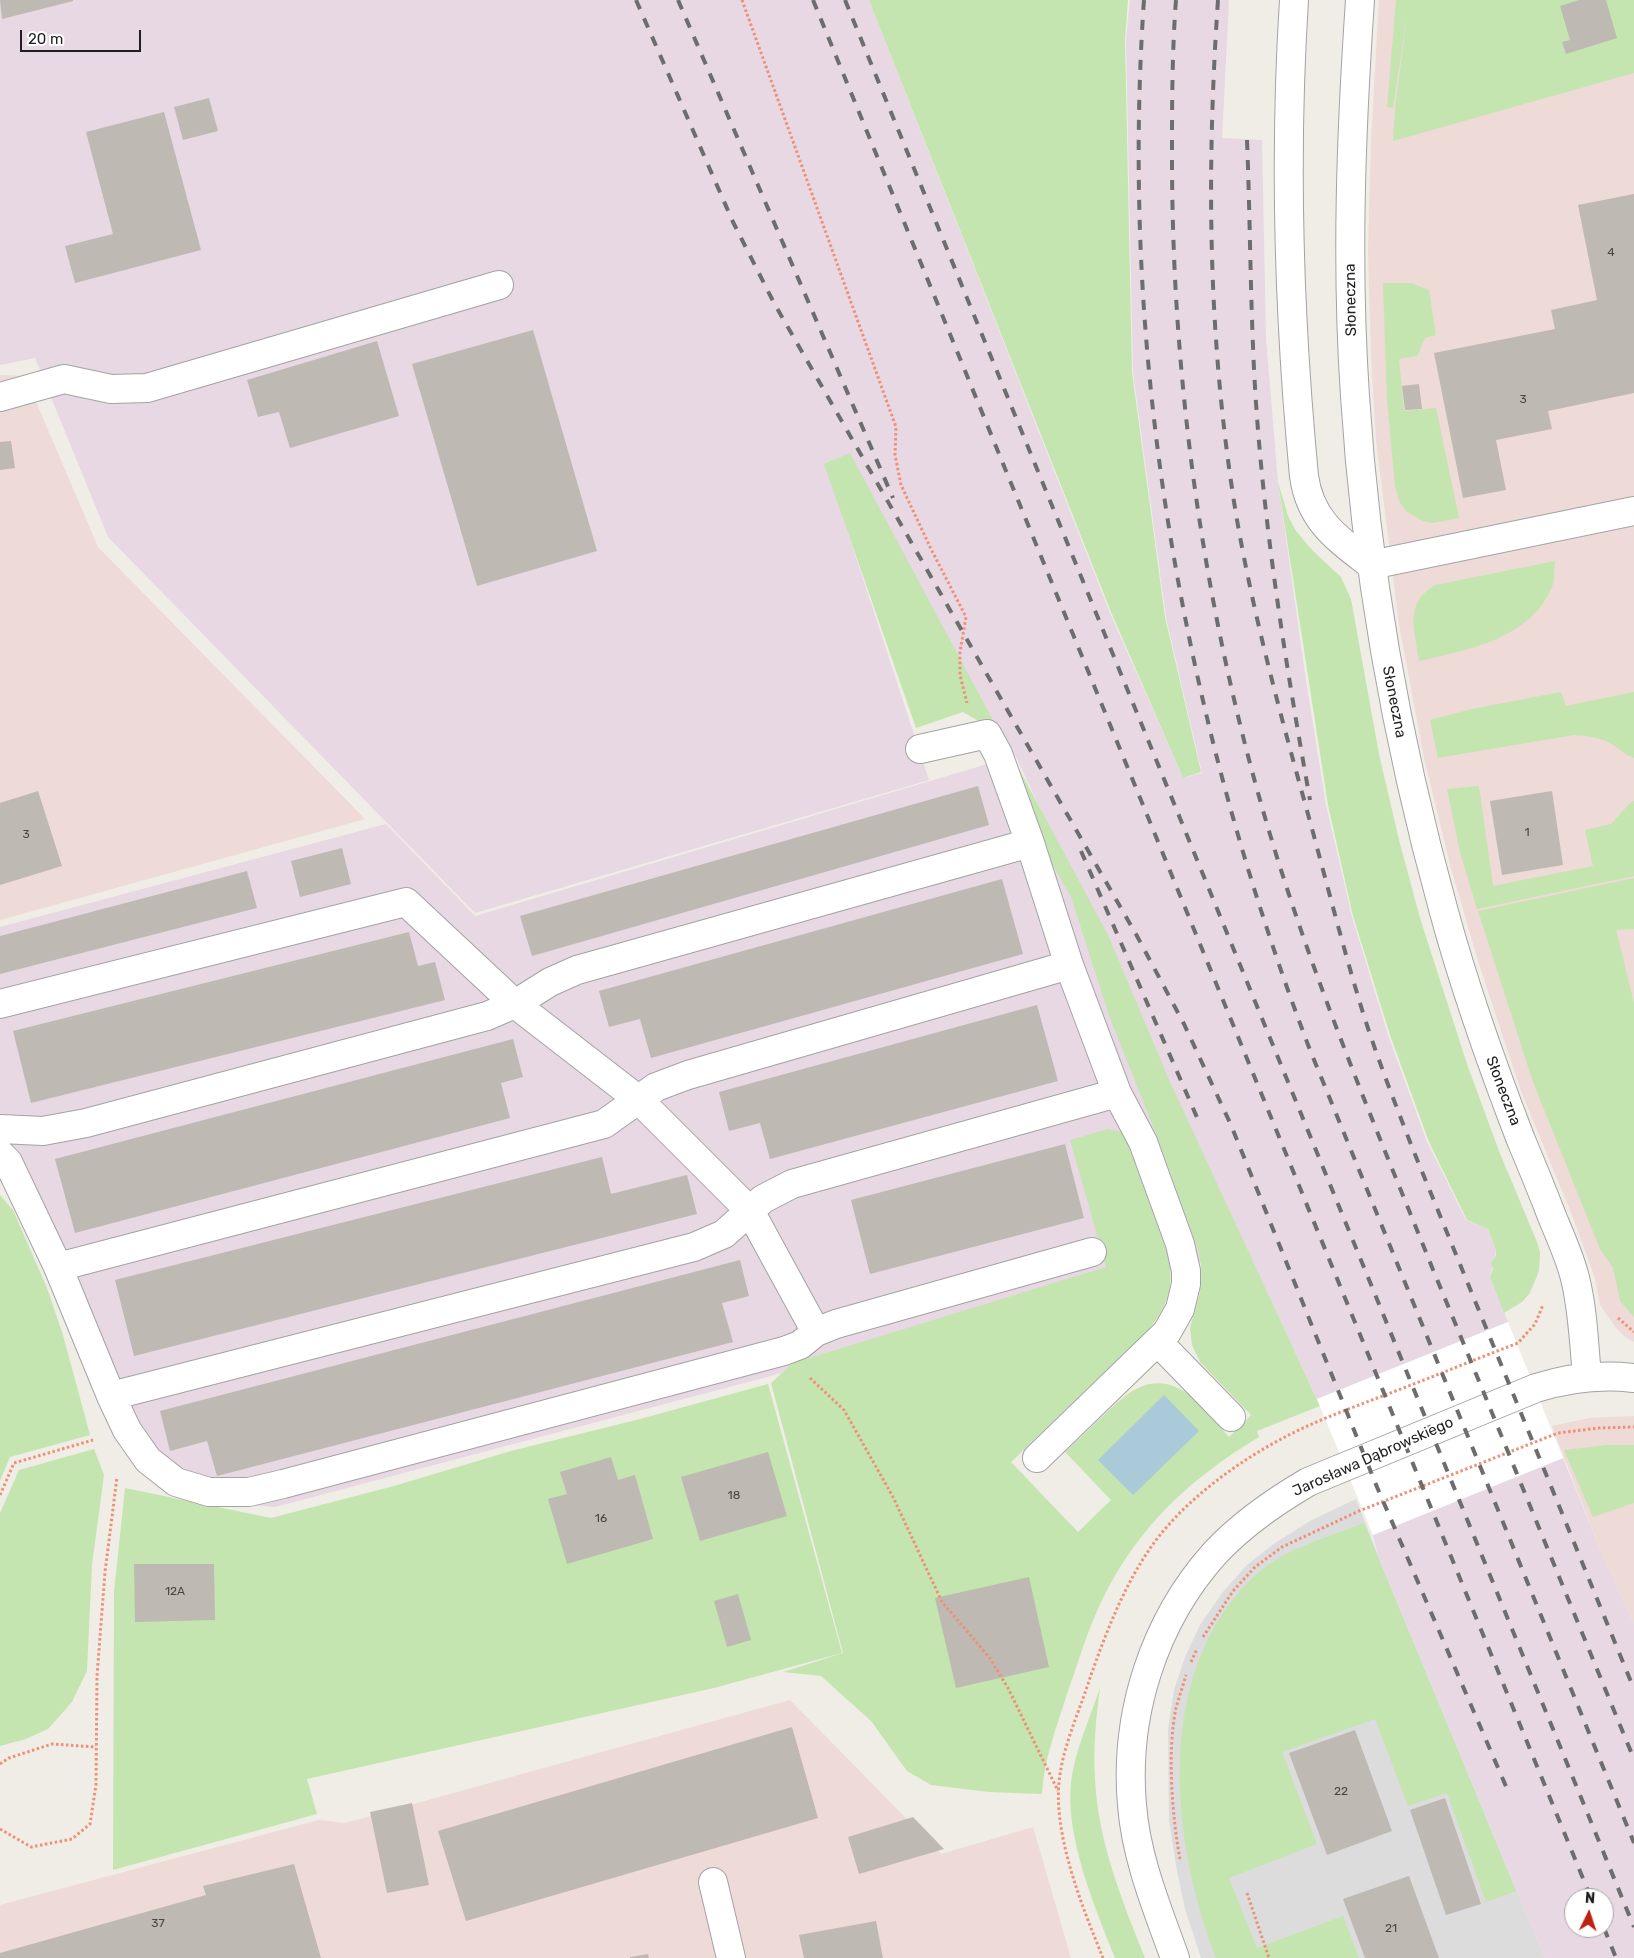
<!DOCTYPE html>
<meta charset="utf-8">
<style>
body{margin:0}
#map{position:relative;width:1634px;height:1958px;overflow:hidden;background:#efede6;font-family:Rubik,sans-serif}
canvas{display:block}
.north{position:absolute;left:1564px;top:1888px;width:50px;height:50px;box-sizing:border-box;background:#fff;border:1px solid #a5a5a5;border-radius:50%;rotate:4deg;font-size:14px;font-weight:700;line-height:20px;text-align:center;color:#1f1f1f}
.north::after{content:'';display:block;margin:auto;width:18px;height:22px;background:#bd2210;clip-path:polygon(50% 0,100% 100%,50% 72%,0 100%)}
.scale{position:absolute;left:20px;top:30px;width:121px;height:22px;box-sizing:border-box;border:2px solid #1f1f1f;border-top:0;padding-left:6px;font-size:15px;line-height:18px;white-space:nowrap;color:#1f1f1f;-webkit-text-stroke:4px #fff;paint-order:stroke}
</style>
<div id="map">
<canvas width="1634" height="1958"></canvas>
<div class="north">N</div>
<div class="scale">20 m</div>
</div>
<script>
const ctx = document.querySelector('canvas').getContext('2d');
ctx.lineJoin = 'round';
function paint(path, color) {
  ctx.fillStyle = color;
  ctx.fill(path, 'evenodd');
}
function stroke(path, color, width, dash) {
  ctx.strokeStyle = color;
  ctx.lineWidth = width;
  ctx.lineCap = dash ? 'butt' : 'round';
  ctx.setLineDash(dash || []);
  ctx.stroke(path);
}
function write(font, color, halo, rows, align = 'center') {
  ctx.font = font + ' Rubik,sans-serif';
  ctx.lineWidth = 4;
  ctx.setLineDash([]);
  ctx.textBaseline = 'middle';
  ctx.strokeStyle = halo;
  ctx.fillStyle = color;
  for (const [text, x, y, turn = 0] of rows) {
    ctx.save();
    ctx.translate(x, y);
    ctx.rotate((+turn || 0) * Math.PI / 180);
    ctx.textAlign = isNaN(turn) ? turn : align;
    if (halo) ctx.strokeText(text, 0, 0);
    ctx.fillText(text, 0, 0);
    ctx.restore();
  }
}
paint(new Path2D(`
 M1356 1499 1378 1555 1545 1958H1201L1185 1909 1176 1866 1169 1820 1168 1729 1174 1690 1185 1657 1200 1625 1222 1593 1247 1565 1275 1543 1310 1521Z`), '#dddcdc');
paint(new Path2D(`
 M1379 0H1634V1342L1625 1337 1616 1328 1600 1305 1595 1278 1572 1215 1521 1091 1478 961 1451 868 1424 758 1399 624 1376 440 1371 356 1368 249 1371 142Z
 M0 375 25 376 98 547 365 819 0 920Z
 M1634 1416V1624L1601 1552 1552 1426 1589 1418Z
 M790 1700 941 1854 1033 1827 1071 1958H0V1905L319 1820 345 1823Z`), '#eedad6');
paint(new Path2D(`
 M0 0H869L1110 613 1183 778 1202 773 1166 617 1133 372 1126 40 1130 0H1229L1222 138 1262 140 1266 338 1278 482 1305 674 1326 805 1352 917 1388 1035 1427 1142 1466 1220 1488 1229 1496 1250 1490 1277 1508 1322 1317 1399 1016 757 826 466 929 780 475 913 108 537 35 358 0 365Z
 M1011 757 1236 1253 275 1507 208 1502 140 1466 0 1142V927L386 824 475 916Z
 M1563 1458 1601 1552 1634 1624V1958H1545L1378 1555 1373 1535ZM1574 1898H1604V1928H1574Z`), '#e7d8e3');
paint(new Path2D(`
 M869 0H1128L1125 39 1132 372 1165 617 1201 772 1183 778 1111 612Z
 M1396 0H1634V73L1393 141 1395 108 1407 16 1393 108 1387 107Z
 M1383 283H1411L1429 290 1436 335 1425 338 1417 356 1399 359 1404 411 1436 408 1459 518 1433 523 1423 521 1407 512 1400 503 1395 487 1387 399Z
 M850 453 1108 935 1170 1082 1320 1406 1257 1431 1259 1437C1182 1483 1126 1539 1092 1623 1083 1645 1076 1669 1068 1691 1057 1726 1044 1758 1042 1794L989 1792 931 1785 907 1771 871 1721 821 1676 783 1672 843 1653 771 1383 793 1363 1106 1267 1070 1140 1108 1129 1122 1132 1128 1143 1166 1250C1176 1282 1169 1305 1148 1330L1011 1462 1078 1532 1111 1500 1065 1452C1077 1441 1089 1429 1101 1418 1124 1396 1146 1372 1180 1389 1197 1397 1216 1423 1229 1437L1251 1415 1200 1362 1192 1345 1190 1328 1200 1292 1201 1266 1199 1252 1157 1136 1110 1018 1071 897 1026 817 994 730 963 712 916 728 824 464Z
 M1278 482 1288 516 1296 531 1313 551 1341 577 1351 599 1379 754 1399 840 1420 918 1468 1067 1499 1151 1537 1242 1540 1253 1539 1271 1530 1293 1522 1302 1504 1313 1490 1277 1493 1269 1491 1263 1496 1255V1250L1488 1229 1467 1220 1429 1142 1390 1035 1353 916 1328 805Z
 M1555 561C1554 569 1555 580 1552 587 1530 639 1468 650 1419 661 1415 629 1403 605 1435 585Z
 M1561 692 1566 706 1634 692V758C1625 755 1621 750 1613 745 1601 737 1588 736 1574 735L1438 758 1430 720 1472 709Z
 M1479 786 1493 886 1593 866 1585 830 1611 824 1630 803 1634 801V876L1477 909 1460 852 1447 789Z
 M1634 878V929L1616 930 1634 1003V1317L1620 1301 1613 1268 1600 1249 1533 1082 1478 911Z
 M0 1195 13 1210 47 1288 63 1335 90 1435 10 1457 0 1481Z
 M768 1384 842 1653 714 1688 307 1779 317 1814 113 1870 114 1592 125 1488 271 1518 394 1486 511 1451 640 1419Z
 M1607 1445H1634V1503L1593 1517 1564 1450Z
 M94 1449 104 1475 92 1565 87 1671 72 1702 48 1729 26 1739 0 1746V1513L19 1470Z
 M1364 1523 1516 1891 1486 1902 1447 1793 1408 1806 1375 1719 1282 1752 1317 1844 1229 1878 1257 1948 1343 1916 1359 1958H1216C1169 1837 1152 1660 1264 1568 1289 1548 1333 1535 1364 1523Z
 M1100 1688C1096 1718 1093 1748 1095 1779 1098 1842 1122 1900 1145 1958H1115C1095 1908 1065 1837 1071 1782 1075 1750 1090 1718 1100 1688Z`), '#c4e5b0');
paint(new Path2D(`
 M1164 1395 1199 1431 1133 1495 1098 1460Z`), '#aac9d9');
paint(new Path2D(`
 M1508 1322 1563 1458 1373 1535 1317 1399Z`), '#fff');
paint(new Path2D(`
 M0 0H73V1L2 19Z
 M1579 0H1606L1617 38 1566 54 1562 42 1570 40 1560 6Z
 M209 98 218 131 183 140 174 107Z
 M164 112 201 250 75 283 65 246 113 234 86 132Z
 M1634 194V393L1548 411 1552 429 1496 440 1506 490 1463 498 1434 353 1555 329 1551 310 1597 300 1578 205Z
 M533 330 597 551 477 586 412 364Z
 M377 341 399 416 290 448 279 412 258 417 247 380Z
 M1419 384 1422 409 1405 410 1402 386Z
 M11 441 15 468 0 470V442Z
 M978 786 989 825 532 956 520 916Z
 M38 791 62 866 0 885V803Z
 M1552 791 1563 865 1502 875 1490 801Z
 M342 848 351 884 300 897 291 861Z
 M247 871 257 908 0 974V936Z
 M1002 879 1023 954 651 1058 640 1019 609 1027 599 991Z
 M409 932 418 966 435 962 445 1000 31 1103 13 1031Z
 M1037 1005 1058 1081 770 1159 760 1123 729 1131 719 1092Z
 M513 1039 523 1077 501 1083 510 1118 75 1233 55 1159Z
 M1065 1144 1084 1218 870 1274 851 1200Z
 M602 1157 611 1194 687 1175 697 1214 134 1356 115 1280Z
 M740 1260 749 1296 722 1303 733 1342 217 1476 207 1441 170 1451 160 1411Z
 M768 1452 787 1516 700 1541 681 1477Z
 M611 1457 618 1480 635 1475 653 1539 567 1564 548 1499 567 1494 560 1472Z
 M134 1564H214L215 1620 135 1622Z
 M1029 1577 1049 1667 956 1688 935 1598Z
 M738 1594 751 1640 727 1647 714 1601Z
 M792 1727 818 1818 466 1921 438 1831Z
 M1355 1730 1392 1831 1327 1855 1289 1753Z
 M1445 1798 1481 1904 1446 1915 1410 1810Z
 M412 1803 429 1885 387 1893 370 1812Z
 M913 1817 944 1849 859 1874 848 1837Z
 M294 1864 321 1958H0V1953L206 1895 203 1886Z
 M1409 1876 1439 1958H1365L1343 1899Z
 M876 1921 883 1958H804L799 1935Z
 M648 1954 649 1958H630V1957Z`), '#bfb9b3');
const minor = new Path2D(`
 M1294 0C1284 157 1289 320 1304 476 1310 521 1338 539 1371 565L1634 511
 M1360 0C1351 132 1346 264 1355 396 1366 571 1397 743 1444 912 1465 989 1492 1065 1521 1140 1532 1166 1543 1193 1553 1219 1561 1238 1570 1258 1575 1278 1583 1310 1584 1344 1587 1377
 M0 397 64 379 111 389 147 388 499 285
 M920 749 987 734 998 754 1030 843 1069 965 1117 1093 1143 1142 1180 1244 1186 1271V1284L1180 1309 1167 1332 1037 1458
 M0 1004 406 902 515 1004 639 1100 750 1211 816 1332
 M0 1129 43 1131 86 1123 487 1016 515 1004 550 982 577 970 1030 843
 M0 1154 8 1162 58 1267 111 1396 127 1430 148 1460 176 1482 209 1492H249L283 1484 784 1351 800 1345 816 1332 836 1324 1092 1252
 M58 1267 604 1124 656 1087 688 1075 1069 965
 M1158 1342 1231 1417
 M111 1396 694 1247 724 1234 763 1199 792 1184 1117 1093
 M713 1882 731 1958
 M1175 1958C1157 1908 1136 1858 1132 1805 1124 1714 1154 1621 1215 1553 1242 1524 1274 1502 1308 1482L1536 1388C1568 1378 1601 1374 1634 1378`);
stroke(minor, '#a3a3a3', 30);
stroke(new Path2D(`
 M742 0 896 427 895 455 901 485 931 549 966 617 960 652V675L967 703
 M1618 1318 1634 1332
 M810 1378 844 1410 893 1497 942 1602 989 1657 1008 1688 1058 1791
 M0 1495 14 1463 93 1440
 M1203 1637 1233 1591 1255 1567 1282 1547 1359 1511 1558 1433 1599 1428 1634 1427
 M1191 1662 1197 1649
 M0 1764 9 1758 52 1744 96 1747
 M0 1829 31 1847 72 1839 90 1824 96 1785 97 1676 105 1572 117 1477
 M1180 1859C1172 1816 1167 1751 1176 1708 1179 1697 1183 1686 1186 1675
 M1247 1893 1269 1958
 M1103 1958C1082 1906 1051 1831 1060 1774 1065 1741 1081 1707 1091 1675 1106 1633 1122 1591 1147 1553 1178 1505 1235 1463 1285 1437 1319 1419 1357 1406 1393 1392 1435 1376 1476 1359 1518 1343L1535 1324 1543 1305`), '#ee9077', 3, [2.5, 2.5]);
stroke(minor, '#fff', 28);
stroke(new Path2D(`
 M636 0 733 222 774 303 1137 936 1184 1024 1231 1125 1377 1487 1508 1791
 M678 0 893 498
 M813 0 1591 1898
 M845 0 1634 1927
 M1144 0C1119 357 1183 717 1310 1050L1634 1843
 M1176 0C1172 52 1172 105 1172 157 1172 384 1204 613 1269 831 1314 982 1375 1126 1434 1272 1501 1434 1567 1597 1634 1759
 M1218 0C1206 174 1208 347 1237 520 1255 623 1283 724 1311 825 1328 888 1344 951 1363 1013 1378 1060 1396 1106 1414 1152L1634 1689
 M1247 140C1251 237 1250 333 1258 430 1268 554 1288 677 1310 800
 M1081 851 1199 1122
 M1604 1928 1616 1958`), '#6d6d6d', 4, [10, 10]);
write('12px', '#474644', null, [
 ["4",1611,253],
 ["3",1523,400],
 ["1",1527,833],
 ["3",26,835],
 ["18",734,1496],
 ["16",601,1519],
 ["12A",175,1592],
 ["22",1341,1792],
 ["37",158,1924],
 ["21",1391,1929]
]);
write('15px', '#1f1f1f', '#fff', [
 ["Słoneczna",1351,300,-91],
 ["Słoneczna",1394,702,79],
 ["Słoneczna",1503,1091,69],
 ["Jarosława Dąbrowskiego",1373,1457,-24]
]);
</script>
